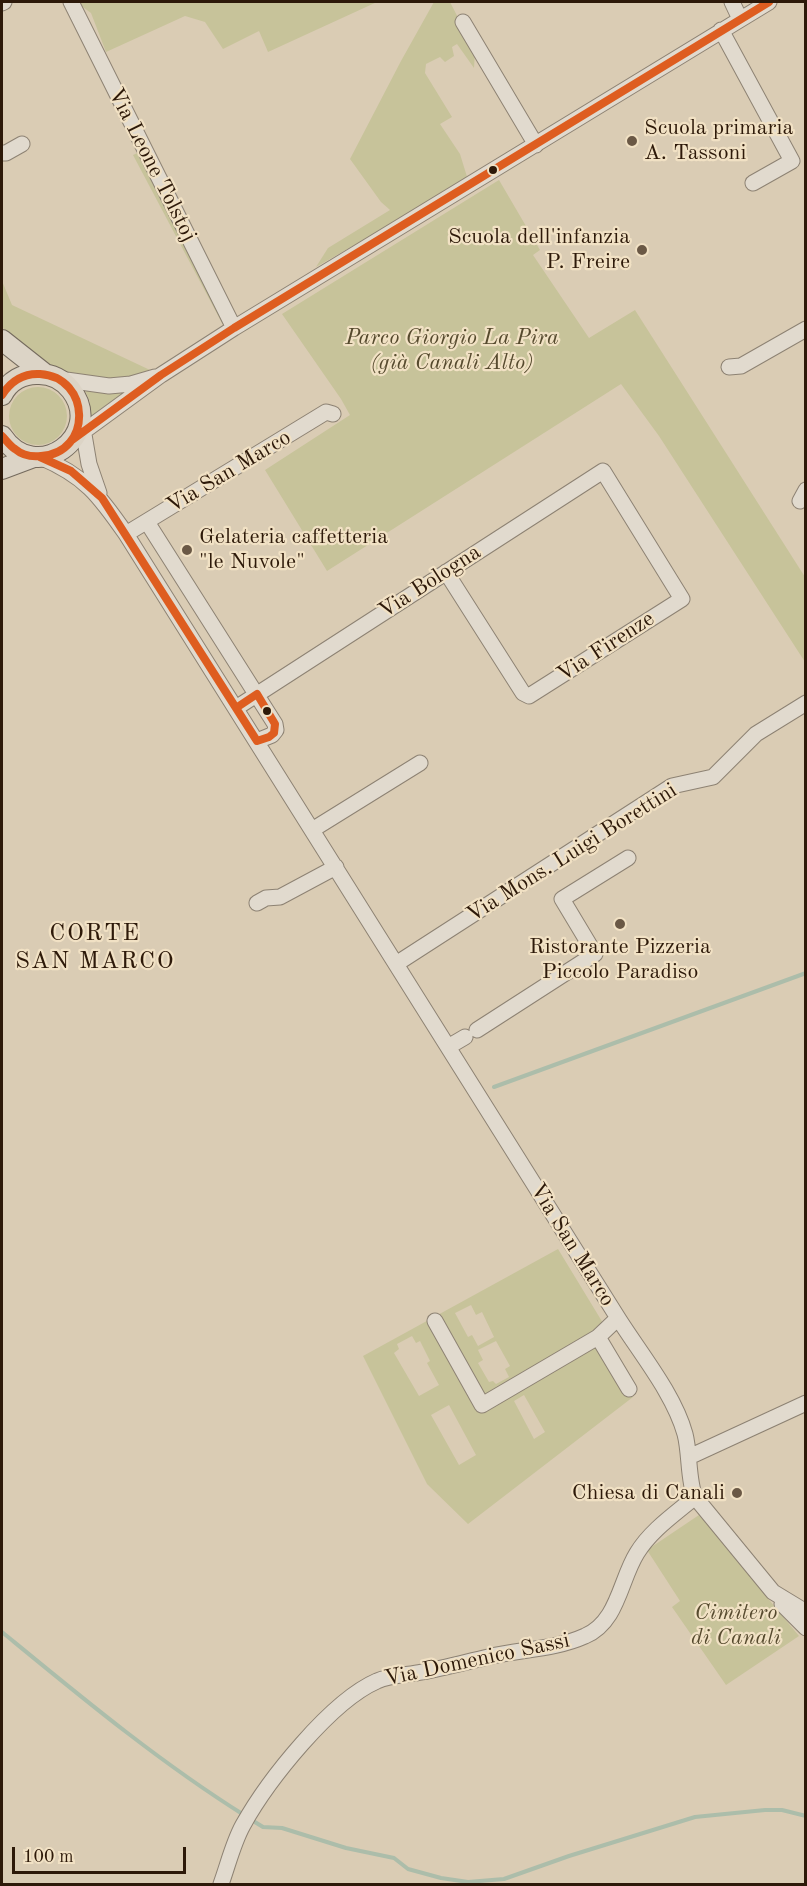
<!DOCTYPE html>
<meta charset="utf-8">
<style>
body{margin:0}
#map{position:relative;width:807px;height:1886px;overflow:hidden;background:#daccb4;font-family:"Old Standard TT",serif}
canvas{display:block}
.frame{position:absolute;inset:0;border:3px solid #2d1909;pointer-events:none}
.scale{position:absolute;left:12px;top:1847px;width:174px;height:27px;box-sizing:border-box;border:3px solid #2d1909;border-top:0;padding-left:8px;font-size:18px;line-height:21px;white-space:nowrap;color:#2d1909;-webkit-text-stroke:4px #f1e1c4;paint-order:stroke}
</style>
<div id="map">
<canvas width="807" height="1886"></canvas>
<div class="frame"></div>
<div class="scale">100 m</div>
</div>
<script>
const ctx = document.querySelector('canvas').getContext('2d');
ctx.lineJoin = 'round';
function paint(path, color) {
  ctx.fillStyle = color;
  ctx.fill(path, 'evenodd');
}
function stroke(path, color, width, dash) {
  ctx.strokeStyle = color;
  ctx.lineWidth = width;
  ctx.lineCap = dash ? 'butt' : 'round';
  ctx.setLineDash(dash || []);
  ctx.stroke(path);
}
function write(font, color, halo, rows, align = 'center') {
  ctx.font = font + ' "Old Standard TT",serif';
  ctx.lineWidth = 4.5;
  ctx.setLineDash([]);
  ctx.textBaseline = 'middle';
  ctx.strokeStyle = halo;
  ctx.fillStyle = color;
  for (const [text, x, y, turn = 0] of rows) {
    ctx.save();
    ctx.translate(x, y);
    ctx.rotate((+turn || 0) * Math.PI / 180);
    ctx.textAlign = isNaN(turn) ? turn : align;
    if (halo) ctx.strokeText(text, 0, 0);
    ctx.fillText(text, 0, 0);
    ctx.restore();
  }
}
paint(new Path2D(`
 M76 2H377L268 52 259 31 223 49 205 22 185 16 106 52 91 13Z
 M434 2H450L475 51 474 68 457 44 452 47 454 56 445 62 440 57 426 64 425 73 452 117 440 124 460 154 468 180 316 267 328 248 390 210 381 202 350 159 401 61Z
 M144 150 230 321 223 325 133 155Z
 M499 180 540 250 533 255 589 338 635 310 805 577V662L659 436 621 384 327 571 265 470 350 415 341 399 282 314Z
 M2 281 12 305 150 370 145 375 126 381 58 375 23 350 2 327Z
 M9 416a29 29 0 1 1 58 0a29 29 0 1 1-58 0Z
 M84 388 134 390 90 418V402Z
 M558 1249 606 1328 598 1337 633 1397 468 1524 427 1484 363 1356ZM471 1305 476 1315 482 1312 494 1337 478 1346 472 1335 468 1337 455 1313ZM412 1336 416 1343 420 1341 430 1361 427 1363 439 1385 419 1396 394 1353 399 1349 397 1344ZM496 1341 510 1366 505 1369 509 1377 496 1384 493 1381 489 1382 478 1363 483 1360 478 1350ZM524 1395 545 1432 534 1439 514 1401ZM449 1405 476 1455 459 1465 431 1415Z
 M699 1515 799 1636 726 1685 672 1607 680 1601 647 1550Z`), '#c7c39a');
stroke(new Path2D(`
 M494 1087 806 973
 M2 1632C80 1696 158 1761 244 1815
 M250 1819 263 1827 282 1828 346 1848 394 1858 408 1869 441 1878 468 1882 504 1879 569 1856 695 1817 765 1810H782L806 1816`), '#acbdaa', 4);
const minor = new Path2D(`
 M71 2 234 328
 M732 2 740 19
 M2 3 4 2
 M463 22 536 145
 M721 30 792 161 753 183
 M2 153H6L22 144
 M729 367 741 366 806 329
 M59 379 109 386 131 384 155 377
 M82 423 89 464 99 493
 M72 440 161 375 234 328 769 2
 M40 457C85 476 99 495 126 534L618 1318C640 1353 674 1394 685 1434 690 1453 688 1481 695 1497L773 1592 806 1612
 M800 501 806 490
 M147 522 275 724 276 730 272 735 257 741
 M126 534 326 412 333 414
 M236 708 603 471 682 599 529 696 523 693 446 572
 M312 830 420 763
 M257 903 266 898 280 897 336 867
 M396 964 672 786 713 777 756 734 806 703
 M477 1030 595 954 562 899 628 858
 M448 1047 465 1037
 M618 1318 598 1337 629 1389
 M435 1321 482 1405 598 1337
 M689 1457 806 1403
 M782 1604 806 1628
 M221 1884C228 1865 233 1843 243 1825 268 1780 331 1701 377 1681 390 1675 408 1675 422 1672 444 1668 466 1662 488 1657 520 1649 554 1650 585 1636 618 1622 620 1580 637 1553 651 1530 675 1514 695 1497`);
const major = new Path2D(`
 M2 340 45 374
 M2 395C9 381 23 373 39 374 52 374 63 380 71 390 106 435 36 487 2 436
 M2 469 34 457`);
stroke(minor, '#8d8273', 17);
stroke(major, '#746a5d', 22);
stroke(minor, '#e1dace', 15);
stroke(major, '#dcd4c6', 20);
stroke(new Path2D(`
 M2 395C11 381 23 373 40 374 91 377 93 453 41 456 32 457 22 455 15 449 10 446 6 440 2 436
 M72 440 161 375 234 328 769 2
 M40 457 71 471 102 498 236 708
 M257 694 275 724 274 733 269 737 257 741 236 708Z`), '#de5d20', 8);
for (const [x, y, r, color] of [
 [632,141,6,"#6a5845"],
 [493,170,5,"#2d1909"],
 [642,250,6,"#6a5845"],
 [187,550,6,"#6a5845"],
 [267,711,5,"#2d1909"],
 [620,924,6,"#6a5845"],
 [737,1493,6,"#6a5845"]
]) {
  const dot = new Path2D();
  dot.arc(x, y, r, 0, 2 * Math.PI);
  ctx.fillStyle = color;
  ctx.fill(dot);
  stroke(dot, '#f1e1c4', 2);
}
write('22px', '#2d1909', '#f1e1c4', [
 ["Scuola primaria",644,128],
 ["A. Tassoni",644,153],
 ["Scuola dell'infanzia",630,237,"right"],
 ["P. Freire",630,262,"right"],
 ["Gelateria caffetteria",199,537],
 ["\"le Nuvole\"",199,562],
 ["Ristorante Pizzeria",620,947,"center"],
 ["Piccolo Paradiso",620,972,"center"],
 ["Chiesa di Canali",725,1493,"right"]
], 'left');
write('22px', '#2d1909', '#f1e1c4', [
 ["Via Leone Tolstoj",152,165,63],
 ["Via San Marco",229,472,-31],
 ["Via Bologna",430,582,-33],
 ["Via Firenze",606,647,-33],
 ["Via Mons. Luigi Borettini",572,853,-32],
 ["Via San Marco",572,1245,58],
 ["Via Domenico Sassi",477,1660,-12]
]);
write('italic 22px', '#564a2e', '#f1e1c4', [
 ["Parco Giorgio La Pira",452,338],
 ["(già Canali Alto)",452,363],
 ["Cimitero",736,1613],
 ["di Canali",736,1638]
]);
ctx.letterSpacing = '1.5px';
write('24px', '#2d1909', '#f1e1c4', [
 ["CORTE",95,934],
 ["SAN MARCO",95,962]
]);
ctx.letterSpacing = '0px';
</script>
